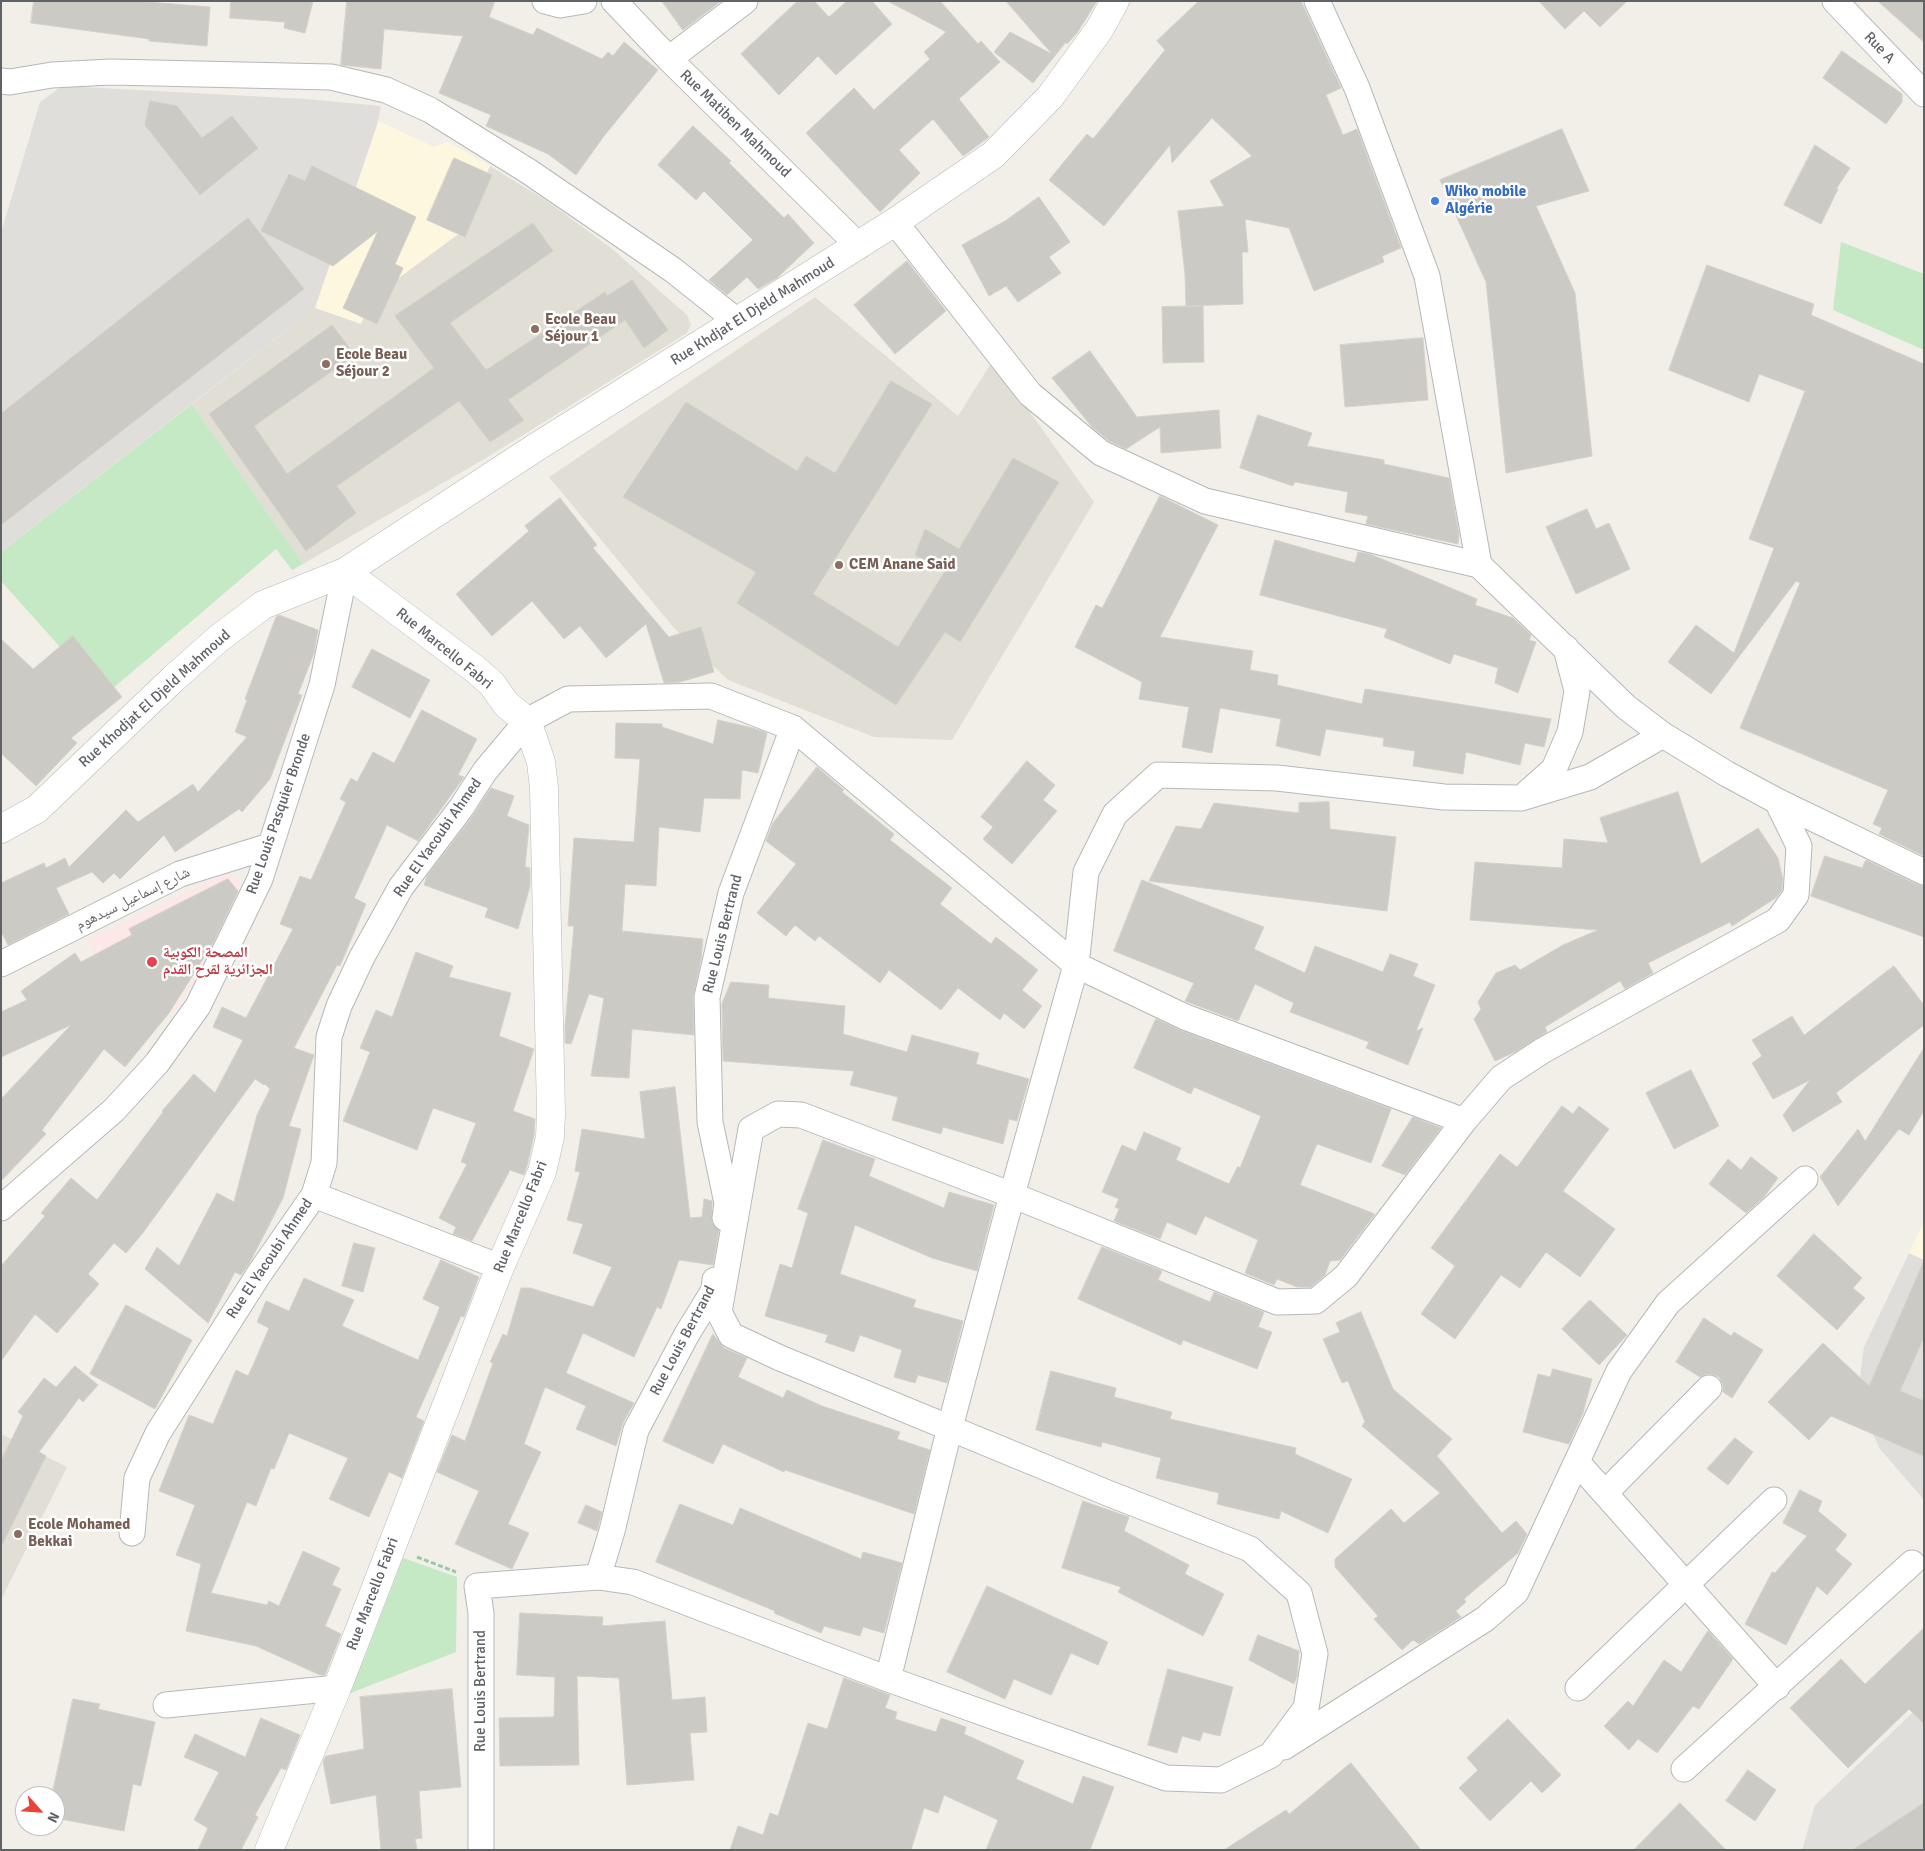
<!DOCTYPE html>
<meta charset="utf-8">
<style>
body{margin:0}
#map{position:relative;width:1925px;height:1851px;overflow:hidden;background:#f1efe8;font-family:Signika,sans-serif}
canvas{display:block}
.frame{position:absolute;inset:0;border:2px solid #5f6368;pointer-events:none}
.north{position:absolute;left:15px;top:1786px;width:50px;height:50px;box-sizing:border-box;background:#fff;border:1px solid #bfc1c3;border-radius:50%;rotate:116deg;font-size:14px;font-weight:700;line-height:20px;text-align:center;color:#5f6368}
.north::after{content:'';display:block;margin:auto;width:18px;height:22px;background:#ea4335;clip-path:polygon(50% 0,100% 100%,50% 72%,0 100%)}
</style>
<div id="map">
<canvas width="1925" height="1851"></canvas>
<div class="frame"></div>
<div class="north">N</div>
</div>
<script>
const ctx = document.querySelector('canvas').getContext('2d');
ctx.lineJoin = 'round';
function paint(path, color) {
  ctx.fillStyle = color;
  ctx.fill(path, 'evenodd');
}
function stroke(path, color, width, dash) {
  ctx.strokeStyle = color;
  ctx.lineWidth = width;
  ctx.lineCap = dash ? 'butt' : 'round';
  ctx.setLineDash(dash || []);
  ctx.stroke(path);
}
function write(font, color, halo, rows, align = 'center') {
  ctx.font = font + ' Signika,"Noto Naskh Arabic",sans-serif';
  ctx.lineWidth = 5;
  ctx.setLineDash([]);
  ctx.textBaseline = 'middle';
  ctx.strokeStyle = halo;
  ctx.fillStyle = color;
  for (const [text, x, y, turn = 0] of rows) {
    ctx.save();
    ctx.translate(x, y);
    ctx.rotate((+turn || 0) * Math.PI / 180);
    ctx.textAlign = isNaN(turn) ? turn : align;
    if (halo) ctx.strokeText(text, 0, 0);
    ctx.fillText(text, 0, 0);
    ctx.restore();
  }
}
paint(new Path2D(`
 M378 121 434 147 448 142 490 166 460 233 373 297 361 324 315 308Z
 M1924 1221V1260L1909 1253Z`), '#fef7e0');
paint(new Path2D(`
 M62 86 306 99 381 106 378 122 315 308 2 551 1 233 40 102Z
 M1909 1253 1924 1260V1500L1880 1449 1857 1400 1864 1347Z
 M1924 1702V1850H1802L1815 1805Z`), '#e0deda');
paint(new Path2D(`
 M490 166 547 201 611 248 687 315 691 325 687 333 486 458 303 564 192 404 315 308 361 324 373 297 460 233Z
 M815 297 958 416 993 360 1094 502 952 740 874 737 728 680 674 628 549 477Z
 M1 1434 67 1467 1 1600Z`), '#e1ded6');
paint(new Path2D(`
 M229 871 247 891 175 1012 142 989 116 996 88 940Z`), '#fce8e6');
paint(new Path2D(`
 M1841 242 1924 274V350L1833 310Z
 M192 404 303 564 292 570 276 549 104 696 1 581V552Z
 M403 1558 457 1577 456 1652 348 1694 366 1654Z`), '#c5e8c5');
const building = new Path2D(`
 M34 1H136L210 7 207 46 149 41V39L31 23Z
 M231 1H313L305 33 284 28 285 22 230 18Z
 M347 1H495L489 17 533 35 537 28 602 59 608 52 613 56 624 42 658 70 604 136 576 175 548 154 486 126 491 115 439 93 463 36 384 29 381 69 341 65Z
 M662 1H721L683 30Z
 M798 1H814L829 17 847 1H872L892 24 836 75 818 56 779 95 741 54Z
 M888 1H940L978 44 981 41 1000 62 959 99 989 137 963 156 933 119 899 150 920 173 880 212 806 133 854 88 874 110 930 59 924 52 946 32Z
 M1006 1H1097L1077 33 1067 44 1066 42 1033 83 994 52 1010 32 1052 54Z
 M1199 1H1301L1341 88 1326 95 1343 135 1357 129 1401 248 1382 256 1384 262 1314 291 1289 228 1245 219 1248 252H1242L1243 304 1186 306 1185 275 1178 211 1224 206 1210 181 1252 156 1212 118 1172 163 1170 145 1104 226 1049 180 1087 134 1093 139 1165 50 1157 41Z
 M1539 1H1627L1600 27 1584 11 1565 29Z
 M1878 1H1924V42Z
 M1842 51 1902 94V102L1886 124 1823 78Z
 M150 101 177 106 202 138 232 116 258 148 200 195 145 125Z
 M693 126 731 161 729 163 784 218 788 214 814 243 777 278 758 289 747 277 727 295 709 280 753 240 704 191 696 200 658 165Z
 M1562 129 1589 191 1536 206 1575 293 1592 456 1506 473 1486 282 1440 180Z
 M1815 145 1850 168 1836 189H1838L1821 224 1784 205Z
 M454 158 492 175 465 237 427 220Z
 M312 166 416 217 395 264 403 268 377 324 343 308 378 231 333 266 261 231 289 174 305 181Z
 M1039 197 1070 242 1049 257 1061 273 1018 302 1006 286 989 296 962 245 1005 221Z
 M248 218 304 289 1 525V414Z
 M533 223 553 251 450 323 486 370 605 292 607 296 632 280 668 330 644 348 625 320 508 400 524 420 490 442 459 401 337 486 356 513 306 551 209 414 332 325 355 355 254 426 287 474 434 368 395 316Z
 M907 261 946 311 895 354 854 305Z
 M1707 265 1814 304 1811 315 1924 364V856L1879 834 1882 828 1873 824 1888 790 1740 728 1800 583 1796 581 1711 694 1668 662 1696 625 1734 653 1774 548 1749 539 1805 391 1759 374 1749 402 1669 370Z
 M1203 306 1204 362 1163 363 1162 307Z
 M1423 338 1428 400 1345 407 1340 345Z
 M1090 351 1137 417 1219 410 1221 448 1161 453 1160 427 1126 449 1109 441 1092 427 1052 378Z
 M891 381 932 404 813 594 898 647 945 571 915 555 925 529 959 549 1013 458 1059 482 960 642 945 632 896 705 737 603 756 572 623 497 686 402 797 471 806 456 835 473Z
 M1258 415 1312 433 1307 446 1384 460V464L1449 478 1459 535 1458 544 1366 524 1368 516 1345 512 1348 492 1295 482 1293 486 1240 468Z
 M1160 496 1218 525 1160 637 1253 651 1250 670 1278 675 1277 685 1362 704 1365 689 1551 719 1544 747 1525 743 1520 765 1466 752 1463 774 1413 766 1415 751 1383 746 1384 738 1326 729 1320 756 1276 746 1281 719 1220 708 1212 753 1182 747 1189 707 1139 699 1142 682 1075 647 1096 605 1102 608Z
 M560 498 597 545 593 548 669 637 701 627 714 672 680 682 664 683 646 624 606 658 580 626 564 639 532 601 492 636 456 594 529 531 525 526Z
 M1587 509 1596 529 1609 523 1630 569 1576 594 1546 527Z
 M1275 540 1355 563 1358 552 1370 554 1477 599 1475 605 1513 618 1531 635 1529 640 1536 642 1518 693 1495 683 1498 668 1454 654 1450 664 1384 637 1387 629 1260 595Z
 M279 615 318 630 314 653 298 694 302 695 270 779 242 812 239 809 175 852 164 835 120 879 114 873 103 883 92 872 56 888 69 914 8 945 1 931V883L44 863 46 868 65 858 69 867 126 810 138 822 193 784 198 792 247 737 235 732 247 700 245 699 276 617Z
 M73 636 122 697 71 738 77 743 36 786 1 753V639L33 669Z
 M372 649 430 680 410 718 352 687Z
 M422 710 477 739 458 775 464 777 418 841 387 825 354 898 366 904 340 966 337 965 294 1048 314 1055 289 1126 301 1129 283 1198 250 1262 241 1275 235 1272 208 1323 145 1269 157 1247 179 1266 217 1193 234 1202 257 1115 270 1089 265 1084 264 1085 255 1079 142 1234 126 1253 114 1243 88 1274 99 1284 57 1333 35 1314 1 1361V1266L45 1216 41 1213 71 1178 97 1200 163 1112 162 1111 194 1074 215 1093 243 1040 213 1027 222 1007 246 1018 293 929 280 924 300 876 311 880 346 802 340 799 351 778 357 782 373 752 394 763Z
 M718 720 753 728 767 733 758 773 742 770 740 799 704 798 700 832 659 827 656 886 625 884 622 931 703 939 701 959 693 997 694 1035 632 1029 629 1078 591 1076 604 998 589 994 571 1044 565 1043V1027L574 926H568L574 838 634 842 640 759 615 758 616 723 662 724V727L713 744Z
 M1027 761 1055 785 1043 800 1057 811 1012 864 983 839 993 827 981 817Z
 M817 767 844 790 842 792 894 834 890 840 952 888 940 904 991 944 996 937 1038 970 1022 990 1042 1006 1024 1029 1004 1013 1000 1020 958 988 941 1010 889 970 880 983 819 936 815 941 795 925 786 936 757 913 796 864 766 841 773 823Z
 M491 788 514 796 507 816 529 825 525 867 530 868V886L518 929 485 917 488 908 424 885 427 876 472 817Z
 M1678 792 1701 864 1758 828 1778 858 1783 880 1782 890 1777 897 1732 926 1730 922 1648 963 1653 973 1625 989 1620 981 1545 1027 1547 1032 1515 1052 1495 1061 1474 1019 1481 1009 1478 1002 1496 973 1515 965 1520 970 1563 945 1598 930 1470 920 1475 862 1562 868 1564 839 1608 843 1600 818Z
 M1329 802 1330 829 1396 837 1387 911 1149 881 1176 826 1201 829 1214 803 1299 813V803Z
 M1825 856 1862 868 1866 860 1918 885 1924 886V937L1811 896Z
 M228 879 238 891 213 943 169 1013 125 1067 104 1049 42 1130 46 1134 1 1181V1099L71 1025 1 1057V1012L27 1000 21 991 75 953 81 962 132 935 129 929Z
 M1142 880 1264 927 1254 949 1305 973 1315 946 1383 972 1390 954 1418 964 1413 976 1435 985 1416 1031 1423 1028 1408 1065 1366 1048 1369 1042 1290 1012 1294 1003 1255 984 1238 1021 1185 1001 1194 983 1114 951Z
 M416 952 453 966 449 977 511 993 499 1036 534 1049 513 1111 535 1119 534 1135 527 1166 524 1175 510 1170 472 1241 453 1234 456 1227 439 1218 467 1164 461 1162 476 1123 433 1108 417 1150 343 1121 370 1052 360 1048 376 1010 392 1017Z
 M1894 966 1924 1005V1025L1836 1093 1842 1102 1793 1132 1783 1115 1810 1080 1773 1099 1752 1063 1762 1056 1752 1040 1792 1016 1804 1035Z
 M731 982 769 985 768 998 845 1006 843 1034 907 1052 912 1035 979 1053 976 1064 1029 1079 1017 1121 1009 1119 1003 1144 943 1127 941 1134 892 1120 898 1097 850 1085 854 1071 723 1061 722 1004Z
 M1156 1019 1180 1030 1391 1109 1371 1163 1317 1144 1300 1185 1375 1214 1340 1260 1330 1261 1325 1275 1311 1287H1297L1277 1279 1274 1285 1245 1273 1258 1240 1205 1216 1196 1235 1167 1222 1160 1239 1114 1221 1119 1209 1115 1207 1119 1199 1102 1192 1122 1145 1136 1151 1144 1132 1181 1148 1176 1160 1229 1184 1238 1166 1240 1168 1261 1116 1194 1087 1191 1094 1134 1068Z
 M1924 1048V1111L1909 1135 1899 1129 1838 1206 1820 1177 1858 1129 1865 1141Z
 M1691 1070 1719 1126 1674 1149 1646 1093Z
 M675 1087 690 1218 702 1217 704 1199 712 1201V1223L719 1230 713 1265 679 1260 661 1309 657 1307 634 1357 583 1333 566 1373 634 1403 623 1423 616 1446 576 1429 586 1406 545 1387 524 1444 541 1452 508 1524 529 1533 512 1569 455 1544 479 1491 437 1472 452 1435 465 1441 493 1363 490 1362 503 1334 507 1336 521 1288H530L593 1307 612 1267 573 1253 583 1224 567 1220 580 1172 575 1171 582 1129 645 1139 640 1092Z
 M1562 1106 1573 1114 1579 1106 1609 1129 1563 1191 1615 1229 1580 1277 1546 1252 1520 1288 1501 1275 1455 1339 1421 1314 1455 1266 1431 1248 1500 1154 1517 1167Z
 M1413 1117 1441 1128 1405 1175 1382 1166Z
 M823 1140 875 1159 869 1176 944 1208 949 1192 994 1205 977 1271 932 1258 855 1225 840 1274 916 1300 913 1307 963 1321 947 1383 918 1375 915 1383 894 1377 902 1350 860 1335 854 1352 825 1342 828 1335 765 1316 780 1264 792 1268 808 1213 798 1209Z
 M1751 1157 1778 1178 1764 1197 1746 1213 1709 1184 1728 1159 1741 1170Z
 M1814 1234 1862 1278 1853 1288 1865 1298 1837 1330 1777 1276Z
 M354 1243 375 1248 363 1292 342 1286Z
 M1102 1247 1162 1271 1158 1280 1210 1302 1214 1292 1264 1312 1258 1327 1272 1332 1257 1369 1183 1340 1181 1345 1078 1299Z
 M441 1260 479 1277 464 1317 461 1316 416 1417 424 1421 402 1478 389 1472 369 1517 329 1499 348 1458 289 1433 274 1469 271 1468 256 1506 247 1502 211 1593 267 1605 269 1601 279 1606 303 1551 340 1568 332 1585 341 1589 325 1626 341 1634 325 1675H320L256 1646 186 1631 201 1564 176 1555 195 1505 159 1491 189 1415 213 1424 236 1370 248 1376 254 1363 269 1328 257 1322 266 1301 289 1311 304 1278 354 1300 342 1326 418 1360 440 1307 423 1299Z
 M1924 1261V1337L1900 1391 1924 1401V1456L1831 1416 1809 1440 1768 1402 1823 1343 1869 1386Z
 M1590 1300 1627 1335 1599 1365 1562 1329Z
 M126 1305 192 1340 155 1409 90 1374Z
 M1361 1312 1393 1389 1452 1439 1437 1456 1502 1533 1516 1521 1527 1534 1518 1553 1464 1599 1466 1602 1456 1611 1461 1617 1419 1644 1413 1640 1402 1650 1374 1619 1378 1616 1335 1567V1559L1391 1509 1404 1523 1440 1493 1362 1426 1365 1422 1348 1381 1342 1383 1323 1339 1340 1332 1336 1323Z
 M1704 1318 1731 1336 1734 1332 1763 1350 1732 1398 1723 1392V1385L1719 1377 1712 1374H1706L1700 1377 1676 1362Z
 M713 1334 724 1348 747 1358 738 1377 783 1398 787 1390 822 1406 900 1432 897 1439 930 1450 914 1514 785 1470 784 1472 723 1444 713 1464 663 1441Z
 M75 1366 98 1385 83 1402 79 1398 39 1452 46 1456 1 1547V1461L23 1416 18 1412 44 1378 56 1387Z
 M1553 1369 1592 1379 1583 1413 1569 1444 1523 1432 1538 1374 1550 1377Z
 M1051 1371 1116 1388 1114 1397 1172 1412 1170 1419 1296 1448 1295 1454 1352 1479 1328 1533 1281 1511 1279 1519 1217 1504 1219 1493 1156 1478 1161 1458 1102 1442 1101 1447 1036 1430Z
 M1735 1438 1753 1452 1728 1485 1707 1469Z
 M1800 1490 1822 1501 1818 1511 1847 1535 1835 1550 1852 1564 1827 1595 1817 1586 1786 1645 1745 1624 1772 1572 1775 1573 1807 1536 1783 1523Z
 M1083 1501 1129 1517 1124 1531 1189 1565 1185 1574 1224 1594 1203 1636 1118 1592 1121 1587 1062 1568Z
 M680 1504 733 1525 740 1508 861 1559 863 1552 902 1563 884 1633 863 1627 860 1636 824 1626 821 1633 774 1613 775 1611 656 1562Z
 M586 1505 602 1512 597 1531 578 1523Z
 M987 1586 1108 1642 1098 1665 1071 1653 1051 1695 1014 1679 1005 1699 947 1672Z
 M520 1613 603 1617 602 1626 665 1621 672 1700 705 1697 707 1732 690 1733 694 1780 627 1785 619 1678 577 1676 579 1765 500 1766 499 1718 554 1717 555 1677 517 1675Z
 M1924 1628V1724L1909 1709 1848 1768 1790 1708 1841 1659 1865 1684Z
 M1708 1631 1733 1659 1699 1709 1693 1706 1657 1753 1638 1739 1629 1750 1604 1726 1628 1701 1633 1706 1664 1660 1681 1672Z
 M1258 1635 1299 1651 1297 1676 1294 1684 1249 1660Z
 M1168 1669 1233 1687 1220 1736 1203 1732 1200 1741 1182 1736 1177 1753 1148 1745Z
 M844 1678 890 1695 885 1708 897 1712 895 1719 936 1732 941 1718 966 1727 964 1734 1024 1761 1016 1779 1073 1804 1083 1776 1114 1787 1090 1850H986L998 1820 944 1795 938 1813 924 1808 911 1850H730L738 1826 763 1835 770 1813 778 1816 808 1723 827 1729Z
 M452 1689 461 1787 419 1791 422 1838 415 1839 417 1850H381L376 1795 331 1804 323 1761 326 1756 364 1749 360 1697Z
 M73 1699 100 1704 98 1709 155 1722 141 1786 133 1784 124 1831 55 1818V1796H52Z
 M261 1718 300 1735 286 1770 281 1768 255 1815 258 1817 241 1850H198L208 1828 194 1820 219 1772 184 1757 195 1734 245 1757Z
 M1508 1719 1561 1775 1542 1793 1531 1781 1490 1821 1459 1788 1478 1770 1467 1758Z
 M1351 1763 1421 1850H1224L1286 1810 1289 1814Z
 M1748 1770 1776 1790 1755 1821 1726 1801Z
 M1680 1803 1726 1850H1634Z
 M1924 1803V1850H1853Z`);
paint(building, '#cccac5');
stroke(building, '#d6d1c6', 1);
const street = new Path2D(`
 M545 1 560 5 584 1
 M614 1 669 59 859 246
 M1317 1 1357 88 1427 276 1479 565
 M1835 1 1924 94
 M669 59 745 1
 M1 81 10 82 52 75 111 72 331 77 386 90 430 110 528 171 673 270 737 321
 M1527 793 1554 769 1570 732 1577 691 1566 648
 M1777 801 1924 872
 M1 964 180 874 270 846
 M314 1195 500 1267
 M1 1208 114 1110 157 1063 198 1006 260 879 322 685 345 572
 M725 1218 727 1203 710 1122 707 997 731 893 793 728
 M1577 1462 1777 1687
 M1605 1493 1709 1388
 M132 1533 137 1478 158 1433 259 1274 314 1195 324 1163 329 1037 339 1006 362 957 401 887 461 808 485 771 527 721 568 699 711 696 793 728 1076 965 1185 1017 1464 1121
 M598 1577 633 1582 888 1679 1166 1778 1221 1780 1271 1755 1306 1708 1315 1654 1299 1593 1250 1549 1105 1492 780 1358 731 1335 719 1312 751 1129 778 1114 801 1115 1012 1195 1277 1302 1316 1301 1346 1276 1464 1121 1501 1078 1542 1051 1778 920 1796 895 1799 846 1777 801 1727 774 1663 735 1626 707 1479 565 1205 501 1101 453 1030 394 895 222
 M888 1679 950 1427 1012 1195 1076 965 1086 872 1115 814 1158 775 1277 778 1444 797 1521 798 1590 777 1663 735
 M1578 1688 1774 1500
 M166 1705 337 1688
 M1284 1747 1485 1619 1516 1592 1619 1371 1668 1303 1805 1179
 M1684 1769 1912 1563
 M481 1850V1613L477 1586 598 1577 612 1531 636 1430 687 1334 714 1290 715 1280`);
const secondary = new Path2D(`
 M1 829 37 809 173 679 218 639 263 605 345 572 538 446 895 222 993 155 1050 97 1099 30 1115 1
 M269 1850 337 1688 500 1267 542 1172 550 1137 551 1114 544 788 541 762 527 721 506 704 492 684 475 669 345 572`);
stroke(street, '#b5b8bc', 27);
stroke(secondary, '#b6babf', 29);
stroke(new Path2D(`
 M417 1557 456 1572`), '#9cc7a9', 3, [5, 2.5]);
stroke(street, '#fff', 25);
stroke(secondary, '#fff', 28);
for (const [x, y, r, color] of [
 [1435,201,5,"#3f7fe0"],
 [535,329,5,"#8d6e63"],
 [326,364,5,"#8d6e63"],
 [839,565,5,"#8d6e63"],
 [152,962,6,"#e0444e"],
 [18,1534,5,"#8d6e63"]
]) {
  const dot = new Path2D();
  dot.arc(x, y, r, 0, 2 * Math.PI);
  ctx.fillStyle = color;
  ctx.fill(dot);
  stroke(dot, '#fff', 2);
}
write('15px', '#5f6368', '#fff', [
 ["Rue A",1879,48,46],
 ["Rue Matiben Mahmoud",735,124,44],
 ["Rue Khdjat El Djeld Mahmoud",753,312,-32],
 ["Rue Marcello Fabri",444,649,39],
 ["Rue Khodjat El Djeld Mahmoud",155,699,-42],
 ["Rue Louis Pasquier Bronde",279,814,-71],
 ["Rue El Yacoubi Ahmed",438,838,-55],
 ["شارع إسماعيل سيدهوم",133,899,-26],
 ["Rue Louis Bertrand",723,934,-76],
 ["Rue Marcello Fabri",521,1217,-68],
 ["Rue El Yacoubi Ahmed",270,1259,-56],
 ["Rue Louis Bertrand",683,1341,-62],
 ["Rue Marcello Fabri",373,1594,-69],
 ["Rue Louis Bertrand",481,1691,-90]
]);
write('bold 15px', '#366cbe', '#fff', [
 ["Wiko mobile",1445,192],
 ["Algérie",1445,209]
], 'left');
write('bold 15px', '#785e54', '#fff', [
 ["Ecole Beau",545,320],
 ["Séjour 1",545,337],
 ["Ecole Beau",336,355],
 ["Séjour 2",336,372],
 ["CEM Anane Said",849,565],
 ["Ecole Mohamed",28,1525],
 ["Bekkai",28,1542]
], 'left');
write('bold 15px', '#be3a42', '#fff', [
 ["المصحة الكوبية",163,953],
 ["الجزائرية لقرح القدم",163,970]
], 'left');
</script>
